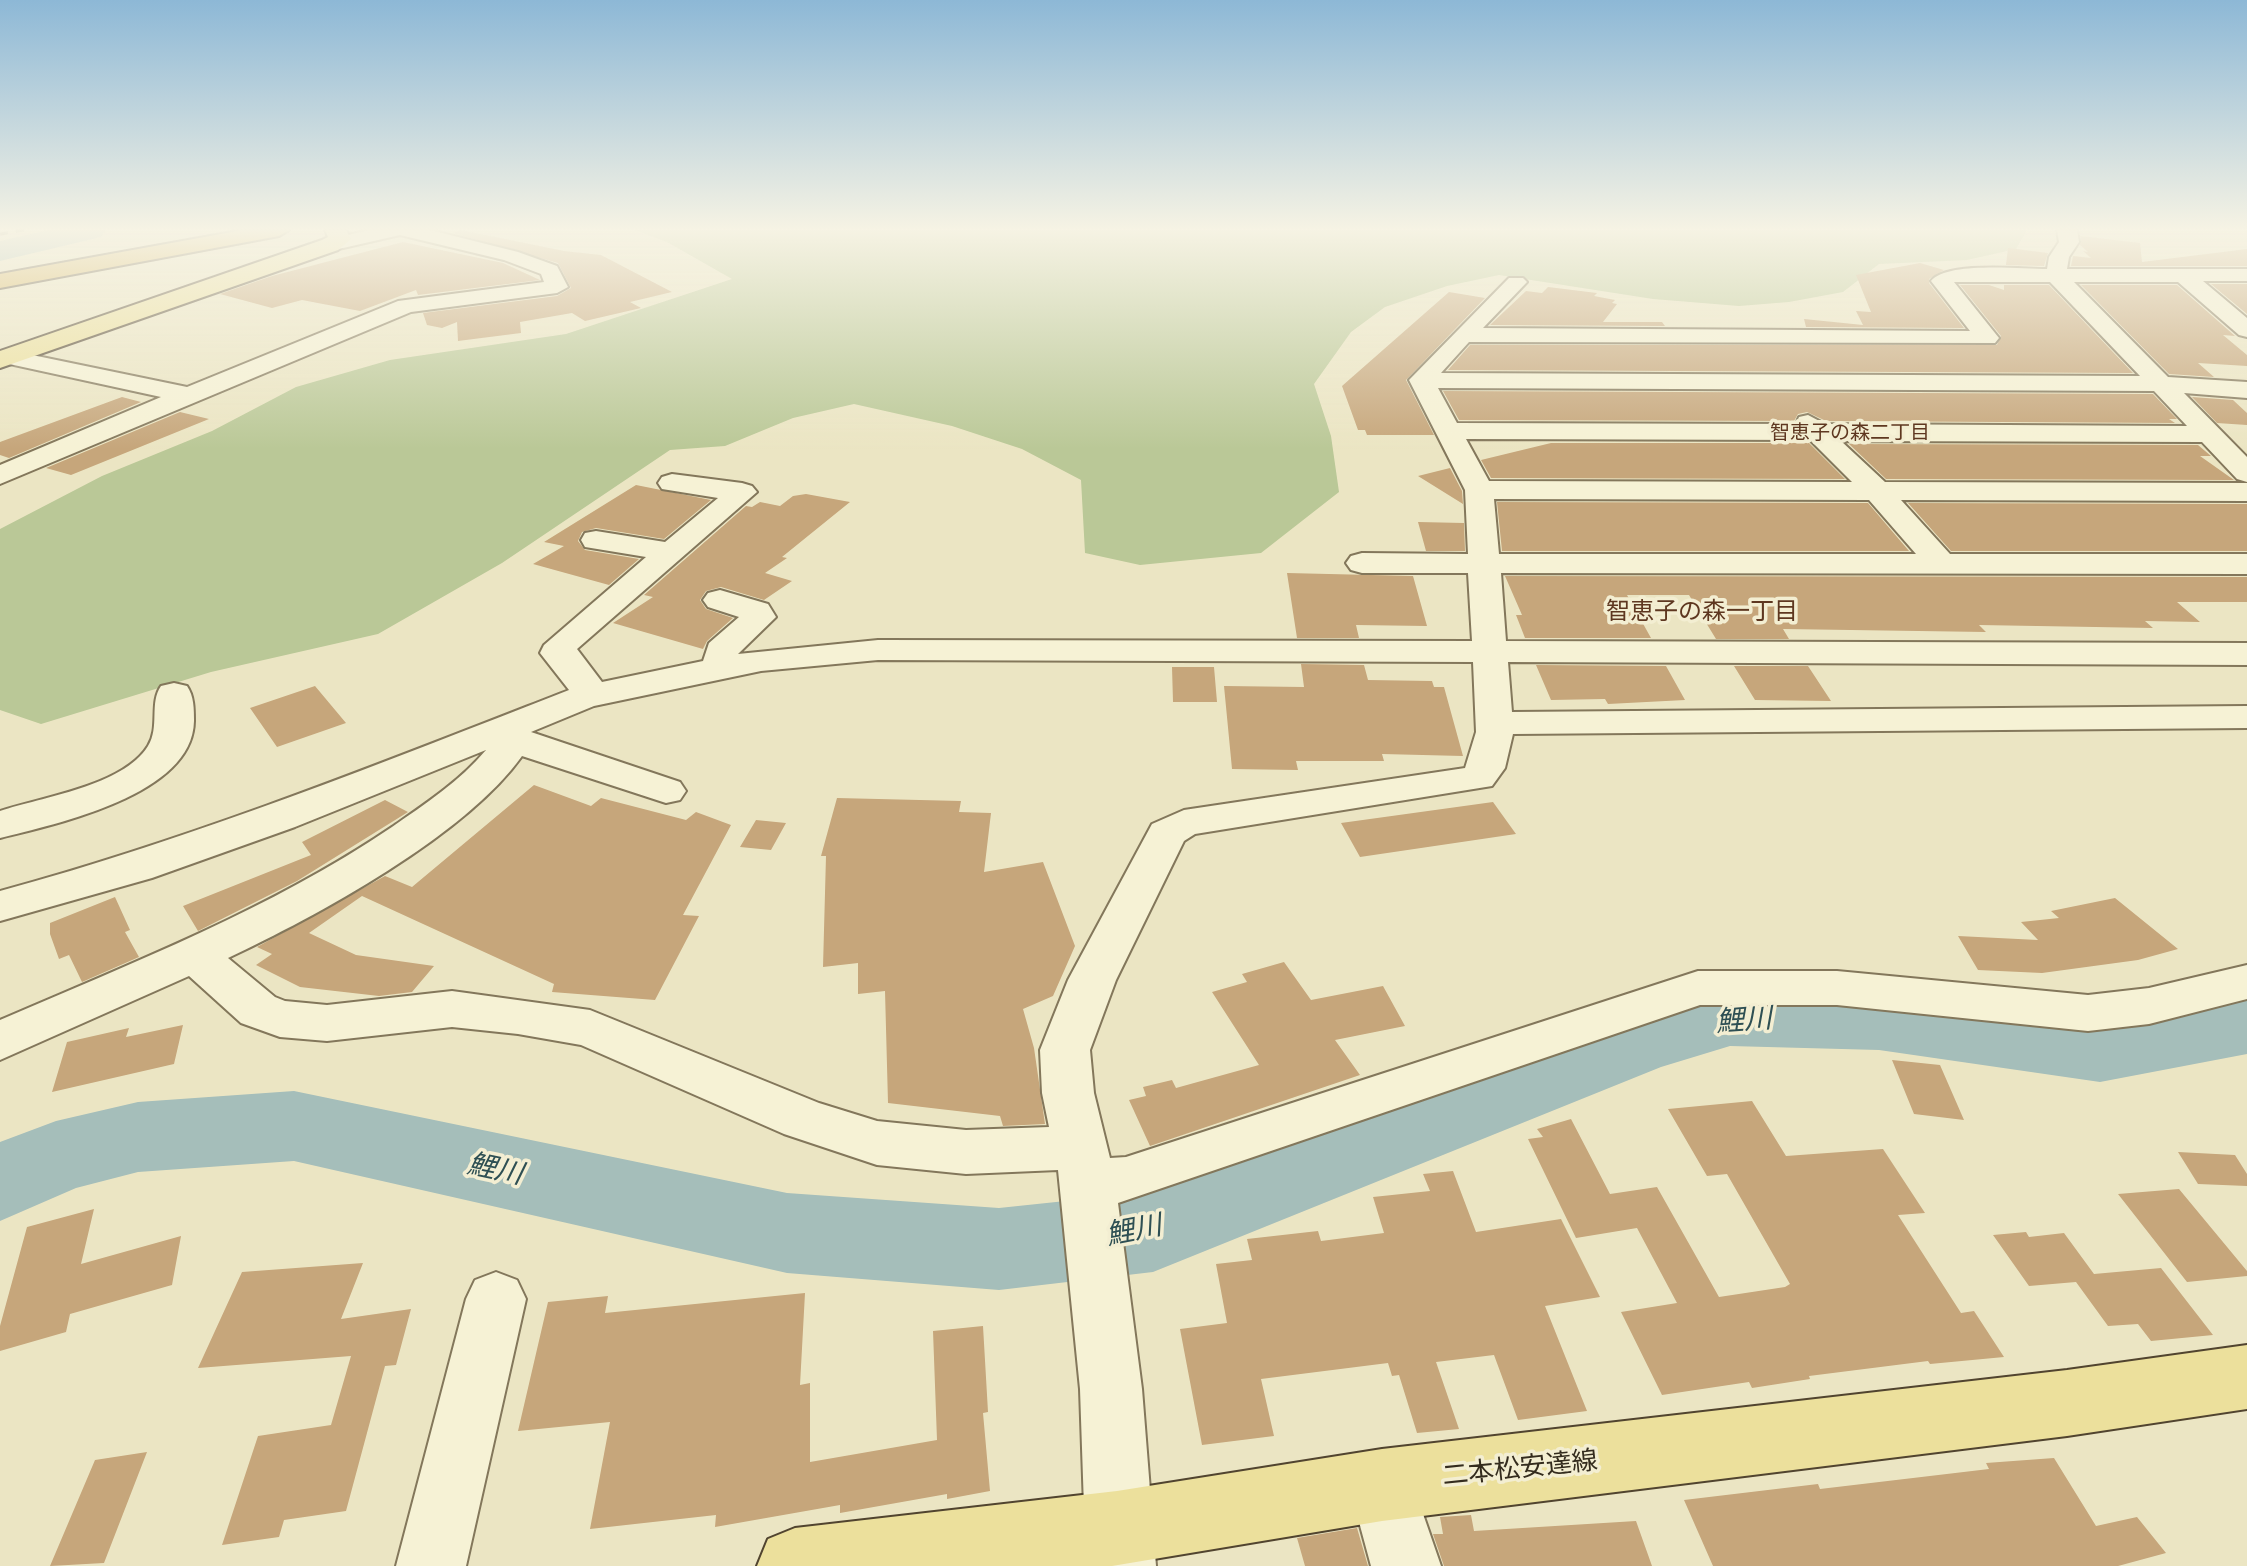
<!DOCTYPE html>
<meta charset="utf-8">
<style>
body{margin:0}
canvas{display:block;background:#ebe5c3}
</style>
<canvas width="2247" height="1566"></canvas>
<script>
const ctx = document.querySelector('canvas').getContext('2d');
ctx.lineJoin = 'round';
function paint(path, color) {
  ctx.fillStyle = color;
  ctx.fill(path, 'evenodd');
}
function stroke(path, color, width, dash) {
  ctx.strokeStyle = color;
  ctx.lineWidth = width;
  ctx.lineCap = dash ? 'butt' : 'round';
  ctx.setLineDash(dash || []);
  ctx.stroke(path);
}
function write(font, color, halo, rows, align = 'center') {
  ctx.font = font + ' "PT Serif","Noto Sans JP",serif';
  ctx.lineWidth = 7;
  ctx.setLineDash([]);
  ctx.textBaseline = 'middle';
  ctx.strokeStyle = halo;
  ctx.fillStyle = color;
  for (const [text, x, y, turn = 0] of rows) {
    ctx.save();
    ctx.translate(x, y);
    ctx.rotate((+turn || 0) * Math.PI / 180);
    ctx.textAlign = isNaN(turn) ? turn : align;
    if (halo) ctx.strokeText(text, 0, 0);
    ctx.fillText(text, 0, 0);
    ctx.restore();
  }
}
paint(new Path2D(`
 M635 230H2027L2016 249 1967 260 1879 264 1843 292 1789 302 1739 306 1653 299 1499 275 1447 286 1385 307 1351 332 1314 384 1331 436 1339 492 1261 553 1140 565 1085 553 1081 480 1022 449 952 426 854 404 793 418 725 446 670 450 502 563 378 634 211 672 41 724 0 710V529L102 476 212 431 296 387 390 360 566 334 732 279 667 242Z`), '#bac897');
paint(new Path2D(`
 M48 230H106L101 237 0 261V241Z
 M1729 986 1879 990 2100 1020 2247 994V1054L2100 1082 1879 1050 1730 1046 1661 1067 1153 1272 999 1290 787 1273 294 1161 138 1172 76 1188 0 1221V1142L56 1121 138 1102 294 1091 787 1193 999 1208 1151 1192 1603 1023Z`), '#a5beba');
paint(new Path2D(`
 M461 230 564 251 601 255 672 292 630 302 641 308 585 321 572 313 520 322 521 333 458 341 457 322 442 328 427 325 423 313 557 296 571 288 558 263 453 233Z
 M2081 236 2140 243 2142 262 2247 249V266H2071L2073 256 2091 258 2083 251 2088 252 2080 245Z
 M403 242 503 263 540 280 418 295 416 290 360 311 302 300 272 308 220 294 272 276Z
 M2008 248 2048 253 2044 266 2006 265Z
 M1920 263 1944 270 1929 279V283L1964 328 1806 327 1804 319 1863 325 1856 311 1871 312 1856 275Z
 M2211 284H2247V314Z
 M1960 285H1989L2004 290V285H2049L2133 373 1448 370 1470 345H1997L2001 336Z
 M2081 285H2177L2235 336 2223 335 2247 355V366L2198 363 2214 377 2169 374Z
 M1548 287 1597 293 1594 296 1615 300 1612 303 1617 304 1603 322H1662L1665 326 1490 325 1526 291 1542 293Z
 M1449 292 1485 298 1406 380 1434 435H1367L1365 430H1358L1342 386Z
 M1443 391 2153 394 2177 419H2169L2175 423 1826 421 1807 412 1798 414 1794 421 1459 420Z
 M122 397 141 402 9 458 0 455V442Z
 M2192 397 2233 400 2247 413V425L2217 423Z
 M180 412 209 419 71 475 46 468Z
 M1551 443H1809L1845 479 1491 478 1481 460Z
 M1849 444 2198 445 2211 456H2200L2234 480 1886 479Z
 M1450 468 1462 491 1463 504 1418 476Z
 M636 485 711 500 664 539 596 528 582 532 578 541 585 550 639 559 609 585 533 564 564 546 544 542Z
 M806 494 850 502 782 557 787 558 765 573 792 581 764 600 721 587 706 591 700 600 706 609 733 618 707 641 703 649 613 623 653 597 644 595 746 506 752 507 760 502 780 506 793 496Z
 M1497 502 1868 503 1909 551H1502Z
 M1908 503 2247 504V551H1951Z
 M1418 522 1464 523 1465 551H1426Z
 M1287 573 1413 576 1427 626 1356 625 1359 638H1297Z
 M1505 576 2247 577V602H2177L2200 622 2145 621 2153 628 1979 625 1986 632 1783 629 1789 639H1716L1689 595H1627L1651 638H1525L1516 615H1522Z
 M1301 664 1364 665 1368 680 1432 681 1434 687H1444L1463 756 1382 754 1384 761H1296L1298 770 1232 769 1224 686 1304 687Z
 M1536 665 1666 666 1685 700 1608 704 1605 699 1551 700Z
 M1734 666H1808L1831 701 1755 700Z
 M1172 667H1214L1217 702H1173Z
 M315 686 346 723 277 747 250 708Z
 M534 785 591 806 601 798 686 820 696 812 731 825 683 915 699 916 655 1000 552 992 554 984 362 896 309 933 356 955 434 966 412 992 379 996 300 987 256 965 272 954 257 947 385 876 412 887Z
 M837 798 961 801 959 812 991 813 984 872 1043 862 1075 946 1053 996 1023 1009 1034 1048 1045 1124 1003 1126 1000 1116 888 1103 885 991 858 994V963L823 967 826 856H821Z
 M385 800 408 812 297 881 198 931 183 906 311 855 302 842Z
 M1493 802 1516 834 1360 857 1341 823Z
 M756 820 786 823 771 850 740 847Z
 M115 897 130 930 125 932 139 957 82 982 69 955 59 959 50 934V923Z
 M2115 898 2178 949 2138 960 2042 973 1978 970 1958 936 2038 940 2021 922 2059 918 2051 911Z
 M1284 962 1311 1000 1383 986 1405 1026 1335 1040 1360 1075 1150 1146 1129 1100 1146 1096 1143 1087 1172 1080 1176 1088 1259 1065 1212 992 1247 982 1242 974Z
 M183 1025 174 1064 52 1092 67 1042 129 1028 126 1037Z
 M1892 1060 1940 1065 1964 1120 1914 1114Z
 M1752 1101 1786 1156 1883 1149 1925 1213 1898 1215 1961 1313 1974 1311 2004 1357 1930 1364 1928 1361 1809 1376 1810 1379 1752 1388 1749 1382 1662 1395 1621 1312 1677 1303 1637 1228 1576 1238 1528 1139 1543 1137 1537 1129 1571 1119 1610 1194 1657 1187 1719 1297 1785 1287 1790 1284 1727 1174 1707 1176 1668 1109Z
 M2178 1152 2235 1155 2247 1174V1186L2198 1184Z
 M1453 1171 1476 1232 1561 1219 1600 1297 1545 1306 1587 1411 1518 1420 1494 1355 1436 1362 1459 1429 1417 1433 1399 1375 1392 1376 1388 1363 1261 1379 1274 1436 1202 1445 1180 1329 1227 1323 1216 1264 1252 1260 1247 1239 1318 1231 1321 1241 1384 1233 1373 1197 1430 1191 1423 1174Z
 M2179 1189 2247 1271V1276L2187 1282 2118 1194Z
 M94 1209 81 1264 181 1236 172 1285 70 1314 66 1332 0 1351V1326L27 1227Z
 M2026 1232 2029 1237 2064 1233 2094 1274 2161 1268 2213 1335 2151 1341 2138 1324 2108 1326 2076 1282 2029 1286 1993 1235Z
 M363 1263 341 1319 411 1309 396 1365 385 1366 346 1511 284 1520 279 1537 222 1545 258 1436 331 1425 351 1356 198 1368 242 1272Z
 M805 1293 800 1385 810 1383V1462L937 1440 933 1331 983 1326 988 1412 983 1413 990 1491 947 1499V1494L840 1513V1505L715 1527 716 1515 590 1529 610 1422 518 1431 548 1302 608 1296 605 1313Z
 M147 1452 104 1563 50 1566 95 1460Z
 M2054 1458 2096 1526 2137 1517 2166 1553 2118 1566H1713L1684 1500 1818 1484 1820 1489 1989 1469 1986 1463Z
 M1471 1515 1474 1531 1636 1521 1652 1566H1444L1433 1534H1443L1440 1517Z
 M1357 1528 1368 1566H1305L1297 1538Z`), '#c6a67b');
const minor = new Path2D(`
 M369 230H430L518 252 557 266 568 287 557 293 411 312 0 484V465L161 397 0 362V352L8 350 187 387 398 301 544 282 541 274 504 260 400 235 330 251 320 245 323 241Z
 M2057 230H2077L2079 242 2069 257 2067 269H2247V281H2203L2247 318V337L2239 335 2178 282H2074L2168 377 2247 382V398L2184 393 2247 457V482L2237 479 2202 442 1841 441 1885 482 2247 483V501L1901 500 1950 554H2247V574L1501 573 1506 641 2247 643V665L1508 662 1512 712 2247 706V728L1513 734 1505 768 1492 786 1195 834 1184 841 1116 980 1090 1050 1094 1093 1110 1158 1126 1157 1698 971H1837L2088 995 2149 988 2247 965V999L2149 1024 2088 1031 1837 1005H1700L1118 1203 1142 1389 1156 1566H1086L1080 1389 1058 1170 966 1174 877 1165 784 1134 581 1045 518 1034 452 1027 327 1041 280 1037 241 1023 189 976 0 1060V1020C134 962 271 909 392 827 425 804 460 781 486 750L295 827 152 878 0 921V891C195 838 382 763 569 690L540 653 544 645 646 557 585 547 581 540 585 533 596 531 665 542 718 498 662 489 658 483 662 477 672 474 742 483 752 486 757 492 577 649 602 682 703 661 709 643 739 617 708 607 703 600 708 593 720 590 768 604 776 617 738 654 878 640 1472 641 1468 573H1362L1351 570 1346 563 1351 556 1362 553 1468 554 1465 490 1409 380 1509 278H1523L1527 282 1483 328 1970 331 1931 281C1947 261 2021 269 2047 269L2049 257 2059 242ZM1954 282H2050L2140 376 1441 373 1469 342 1995 343 1999 338ZM1438 388 2154 391 2187 426 1825 424 1808 415 1799 417 1796 424 1457 423ZM1466 439 1810 440 1852 482 1489 481ZM1494 499 1869 500 1916 554H1499ZM878 660 1473 662 1476 732 1465 768 1184 810 1152 824 1068 980 1040 1050 1042 1093 1049 1127 966 1130 877 1121 819 1103 590 1010 452 991 327 1005 285 1001 275 997 228 958C317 916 465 836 522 756L666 803 680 800 686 791 680 782 531 732 594 706 761 671Z
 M174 683 187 686C194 696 194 709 194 721 193 795 56 824 0 838V811C42 797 123 786 148 746 160 727 149 703 161 686Z
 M496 1272 517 1280 526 1299 466 1566H396L466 1299 475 1280Z
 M1382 1452 1405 1462 1441 1566H1371L1349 1485 1359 1462Z`);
const major = new Path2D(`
 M325 230H346L351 239 338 250 0 368V351L322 240 328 237Z
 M2247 1345V1409L2067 1436 1382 1521 1112 1566H757L768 1539 795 1528 1117 1491 1382 1449 2067 1370Z`);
const highway = new Path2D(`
 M243 230H289L279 236 0 288V274Z`);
stroke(minor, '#83775b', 4);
stroke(major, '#51442f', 4);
stroke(highway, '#51442f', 4);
paint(minor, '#f6f2d5');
paint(major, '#ece09c');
paint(highway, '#d5b258');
stroke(new Path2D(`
 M0 234 24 230`), '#342c1e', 3, [8, 8]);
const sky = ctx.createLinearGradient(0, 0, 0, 449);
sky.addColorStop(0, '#8db8d6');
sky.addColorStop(0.51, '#f6f3e4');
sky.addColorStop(1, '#f6f3e400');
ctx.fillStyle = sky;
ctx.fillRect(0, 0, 2247, 449);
write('20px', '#5e3720', '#f3eed2', [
 ["智恵子の森二丁目",1850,433]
]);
write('24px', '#5e3720', '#f3eed2', [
 ["智恵子の森一丁目",1702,612]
]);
write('26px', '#342c1e', '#f3eed2', [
 ["二本松安達線",1520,1469,-6]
]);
write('italic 28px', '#2e4f53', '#f3eed2', [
 ["鯉川",1744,1021,-4],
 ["鯉川",495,1170,12],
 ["鯉川",1134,1231,-11]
]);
</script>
